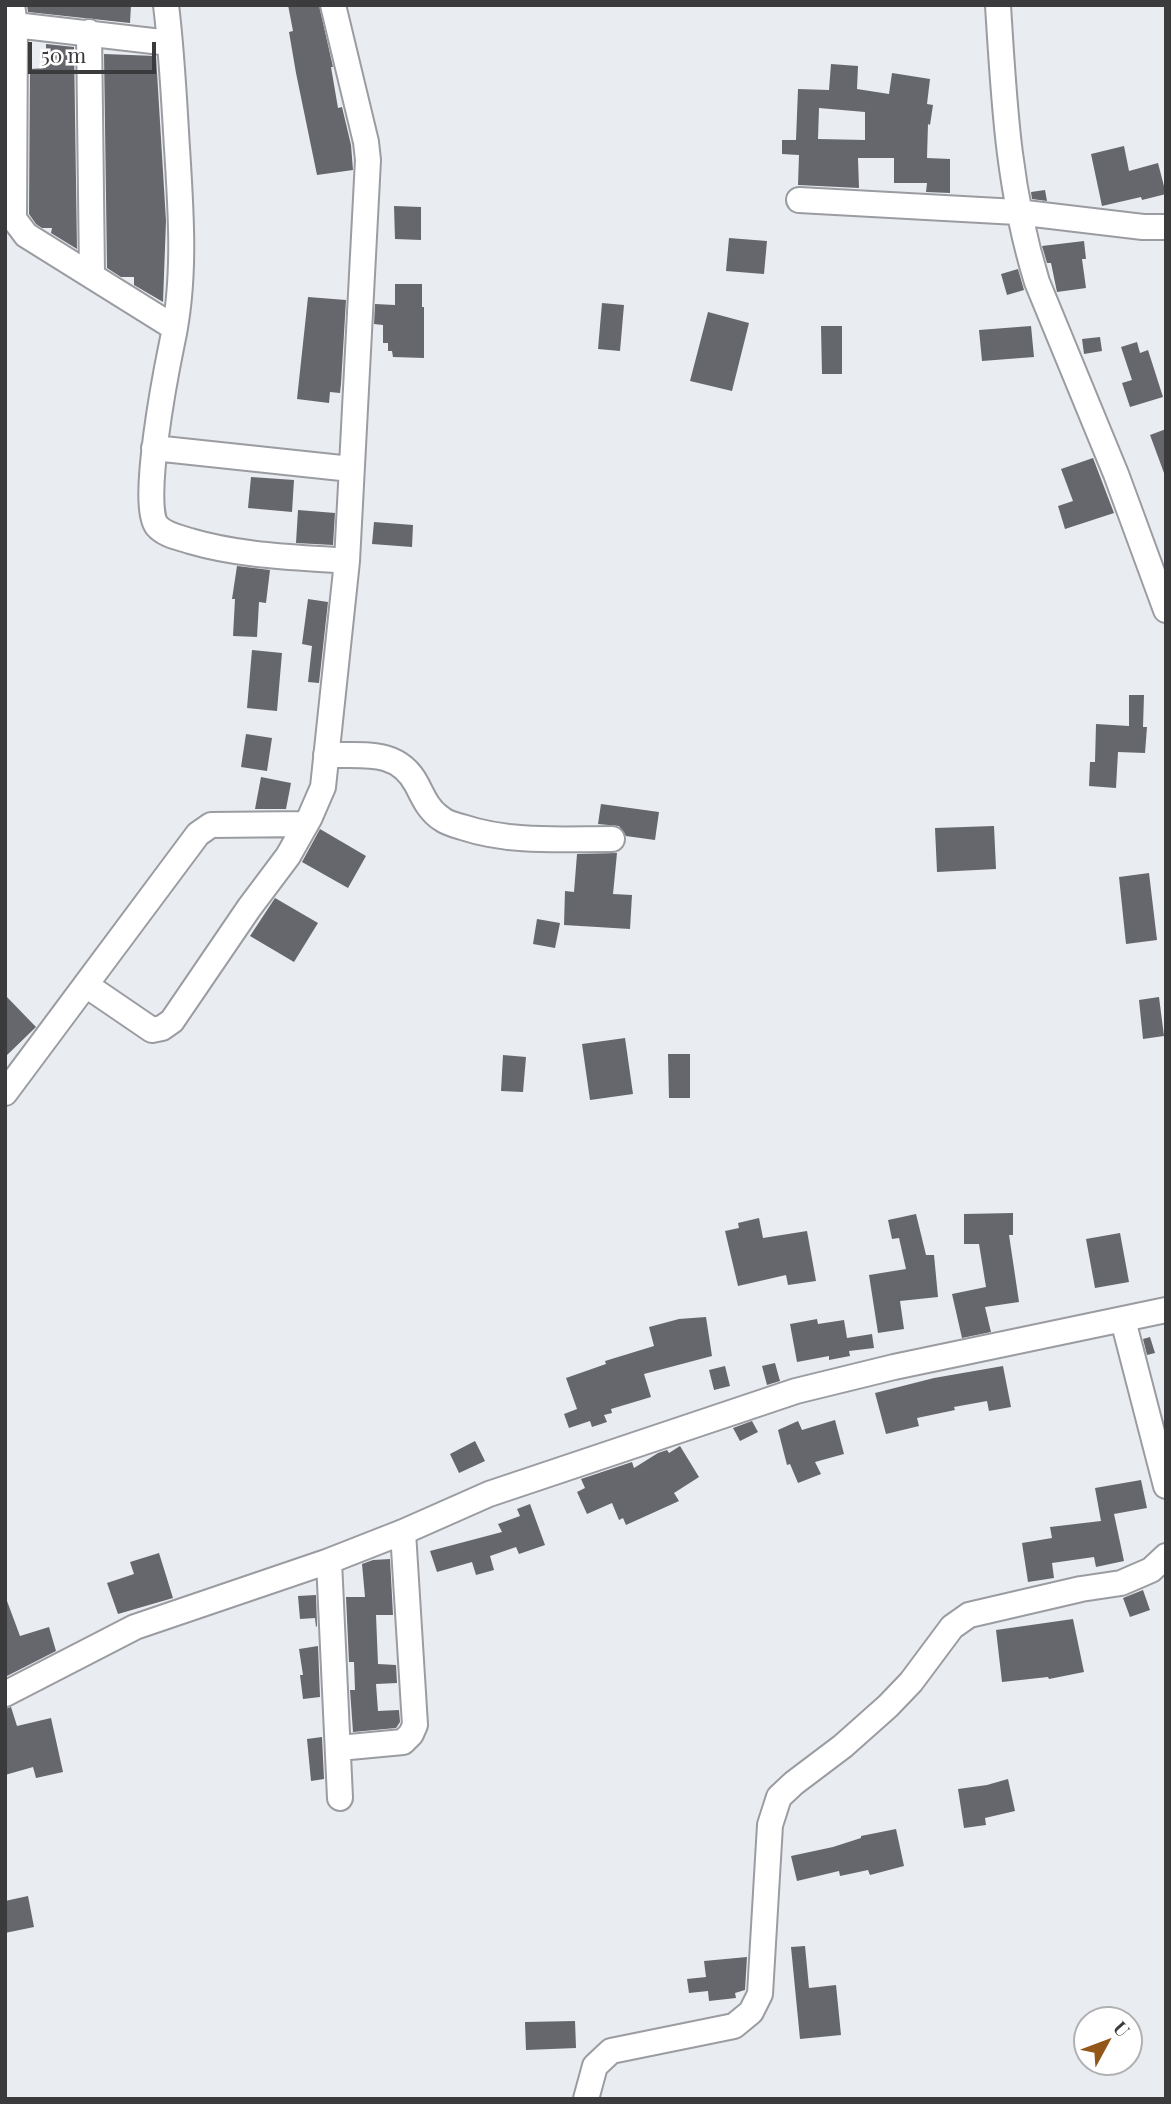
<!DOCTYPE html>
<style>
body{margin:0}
#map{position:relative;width:1171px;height:2104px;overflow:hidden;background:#e9ecf1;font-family:"Playfair Display",serif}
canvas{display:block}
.frame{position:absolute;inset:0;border:7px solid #3b3b3e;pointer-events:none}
.north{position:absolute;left:1073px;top:2006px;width:70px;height:70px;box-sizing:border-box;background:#fff;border:2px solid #b1b1b2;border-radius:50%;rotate:49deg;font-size:19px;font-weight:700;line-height:28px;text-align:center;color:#3b3b3e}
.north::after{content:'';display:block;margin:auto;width:24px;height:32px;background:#94571a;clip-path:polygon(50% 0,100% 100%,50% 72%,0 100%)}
.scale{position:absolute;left:28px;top:42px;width:128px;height:32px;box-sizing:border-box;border:4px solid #3b3b3e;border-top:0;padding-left:9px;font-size:21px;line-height:24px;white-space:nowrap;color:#3b3b3e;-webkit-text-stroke:5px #fff;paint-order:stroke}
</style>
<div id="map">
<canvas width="1171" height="2104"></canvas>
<div class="frame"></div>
<div class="north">U</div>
<div class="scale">50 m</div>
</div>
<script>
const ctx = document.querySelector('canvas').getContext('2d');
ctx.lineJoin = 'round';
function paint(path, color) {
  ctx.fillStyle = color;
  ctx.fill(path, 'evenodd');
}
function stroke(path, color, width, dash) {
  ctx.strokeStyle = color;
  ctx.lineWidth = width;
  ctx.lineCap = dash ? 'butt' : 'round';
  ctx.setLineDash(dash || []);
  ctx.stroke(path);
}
paint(new Path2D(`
 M27 5H131L130 23 28 12Z
 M288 5H319L333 67H331L338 108 342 107 351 145 353 170 317 175 296 73 289 32 293 31Z
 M46 44 74 47 77 249 51 233 52 228H42L36 224 29 214 30 69 46 68Z
 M104 54 156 56 166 221 163 302 134 285V277H121L107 268Z
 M831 64 858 66 857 89 889 94 892 73 930 79 927 104 933 105 930 125 928 124 927 158 950 159V193L926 192 927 183H894V158H858L859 188 798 185 799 155 782 154V140H796L798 89 829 90ZM819 108 865 112V140L818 139Z
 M1124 146 1129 171 1158 163 1166 194 1142 200 1141 197 1102 206 1091 154Z
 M1045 190 1047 201 1032 199 1031 192Z
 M394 206 421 207V240L395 239Z
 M729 238 767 241 764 274 726 271Z
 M1084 241 1086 259H1082L1086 288 1057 292 1051 263H1047L1042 246Z
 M1018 269 1024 290 1007 295 1001 274Z
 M395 284H422V307H424V358L393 357 392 351H388V343H383V325L374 324 375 304 395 305Z
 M308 297 346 300 341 384 340 393 330 392 329 403 297 399Z
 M602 303 624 305 620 351 598 349Z
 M708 312 749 323 732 391 690 381Z
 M821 326H842V374H822Z
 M1031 326 1034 357 982 361 979 330Z
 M1100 337 1102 351 1084 354 1082 339Z
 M1137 342 1140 353 1148 350 1163 397 1130 407 1122 383 1132 380 1121 347Z
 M1166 429V473H1164L1150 435Z
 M1093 458 1114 513 1065 529 1058 506 1073 501 1061 469Z
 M251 477 294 480 292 512 248 508Z
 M298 510 335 513 333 545 296 543Z
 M374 522 413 525 412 547 372 544Z
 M237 566 270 570 266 603 259 602 257 637 233 636 235 599H232Z
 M308 599 328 602 319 683 308 682 312 646 302 644Z
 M252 650 282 653 277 711 247 708Z
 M1129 695H1144L1143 727H1147L1145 753 1118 752 1116 788 1089 786 1090 762H1095L1096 724 1129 726Z
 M246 734 272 738 267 771 241 767Z
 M261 777 291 783 286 809H255Z
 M601 804 659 812 655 840 626 836 619 826 598 824Z
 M994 826 996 869 937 872 935 828Z
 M320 829 366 856 348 888 302 862Z
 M617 853 613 894 632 895 630 929 564 925 565 891 574 892 577 854Z
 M1149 873 1157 940 1126 944 1119 877Z
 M275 898 318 923 294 962 250 936Z
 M537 919 560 923 555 948 533 944Z
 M5 995 36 1027 5 1057Z
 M1159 997 1164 1036 1143 1039 1139 1000Z
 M625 1038 633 1094 590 1100 582 1044Z
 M668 1054H690V1098H669Z
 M503 1055 526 1057 523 1092 501 1091Z
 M1013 1213V1235H1009L1019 1302 985 1307 991 1332 962 1338 952 1294 986 1287 979 1244H964V1214Z
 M916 1214 926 1255H934L938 1297 900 1301 904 1329 878 1333 869 1275 906 1269 899 1238 892 1239 888 1220Z
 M759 1218 763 1238 807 1231 816 1281 788 1285 786 1275 738 1286 725 1231 739 1228 738 1223Z
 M1120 1233 1129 1282 1095 1288 1086 1239Z
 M706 1317 712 1356 644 1374 651 1397 611 1409 612 1413 604 1415 607 1422 592 1427 590 1421 569 1428 564 1414 577 1409 566 1378 606 1364 605 1361 654 1346 649 1327 679 1319Z
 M817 1319 818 1324 844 1320 847 1338 872 1334 874 1348 849 1351 850 1356 829 1360V1356L797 1362 790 1324Z
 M1150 1337 1155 1353 1147 1355 1143 1339Z
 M775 1363 780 1381 767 1385 762 1366Z
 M725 1366 730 1386 714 1390 709 1370Z
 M1003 1366 1011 1407 989 1411 987 1401 954 1407 955 1410 917 1418 919 1426 886 1434 875 1393 934 1378Z
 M835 1420 844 1454 815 1462 821 1474 798 1483 790 1464 787 1465 778 1430 798 1421 802 1430Z
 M752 1421 758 1432 740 1441 733 1428Z
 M475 1441 485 1461 459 1473 450 1454Z
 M680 1446 699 1477 674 1493 679 1501 626 1525 623 1518 619 1520 612 1503 587 1514 577 1492 585 1488 581 1479 632 1462 634 1468 658 1453 667 1450 669 1453Z
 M1141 1480 1147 1508 1114 1514 1124 1561 1096 1567 1094 1557 1052 1563 1054 1578 1028 1582 1022 1543 1052 1538 1050 1527 1101 1521 1095 1488Z
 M530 1504 545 1545 519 1554 516 1547 490 1556 494 1570 476 1575 472 1562 437 1572 430 1551 502 1532 498 1524 520 1516 517 1509Z
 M159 1553 173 1598 118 1614 107 1583 134 1574 130 1562Z
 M390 1559 393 1615H376L378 1664 396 1665 397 1683 376 1684 378 1711 399 1710 400 1722 396 1728 353 1732 350 1690H355L354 1662H349L346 1597H365L362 1564 373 1560Z
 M1143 1590 1150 1610 1130 1617 1123 1598Z
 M316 1595 317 1626 316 1627 315 1618 300 1619 298 1596Z
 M5 1601H7L20 1636 49 1627 56 1651 5 1677Z
 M1073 1619 1084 1672 1049 1679 1048 1677 1002 1682 996 1630Z
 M318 1646 320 1697 303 1699 300 1675H303L299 1649Z
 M11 1707 17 1726 51 1718 63 1772 36 1778 33 1767 5 1775V1709Z
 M322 1737 324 1779 311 1781 307 1739Z
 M1008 1779 1015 1811 985 1818 986 1825 964 1828 958 1789 987 1785Z
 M896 1829 904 1866 870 1875 868 1870 840 1876 839 1871 797 1881 791 1856 833 1847 861 1838V1836Z
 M28 1896 34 1927 5 1933V1901Z
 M805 1946 809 1988 836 1985 841 2035 800 2039 791 1947Z
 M747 1957 745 1990 735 1993 736 1998 709 2001 708 1991 689 1993 687 1979 706 1977 704 1961Z
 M575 2021 576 2048 526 2050 525 2022Z`), '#66676c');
const minor = new Path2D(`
 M12 5 15 25 14 219 26 235 175 328
 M166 5C172 53 174 100 177 148 181 212 186 279 172 343 166 372 140 505 157 526 165 535 178 537 190 541 241 556 294 557 347 561
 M998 5C1004 102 1008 188 1037 282L1116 474 1166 610
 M15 25 170 43
 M89 32 92 274
 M799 200 1017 212 1143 227H1166
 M154 448 351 469
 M326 755C362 756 398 748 417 785 423 797 429 811 442 819 447 823 455 825 462 827 510 843 561 839 612 839
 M86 985 152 1030 162 1028 172 1021 249 908 288 856 310 817 323 787 347 561 368 160 366 142 333 5
 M5 1093 198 834 211 825 306 824
 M1123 1320 1166 1486
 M329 1561 340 1798
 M5 1694 135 1627 329 1561 403 1532 489 1494 796 1391 894 1367 1166 1310
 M339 1748 403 1742 411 1734 415 1725 403 1532
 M586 2099 595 2066 611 2051 734 2026 751 2012 760 1994 770 1825 779 1797 794 1783 843 1746 888 1706 911 1682 952 1627 969 1615 1081 1589 1121 1583 1151 1570 1166 1556`);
stroke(minor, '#9b9ca2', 28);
stroke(minor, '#fff', 24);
</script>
